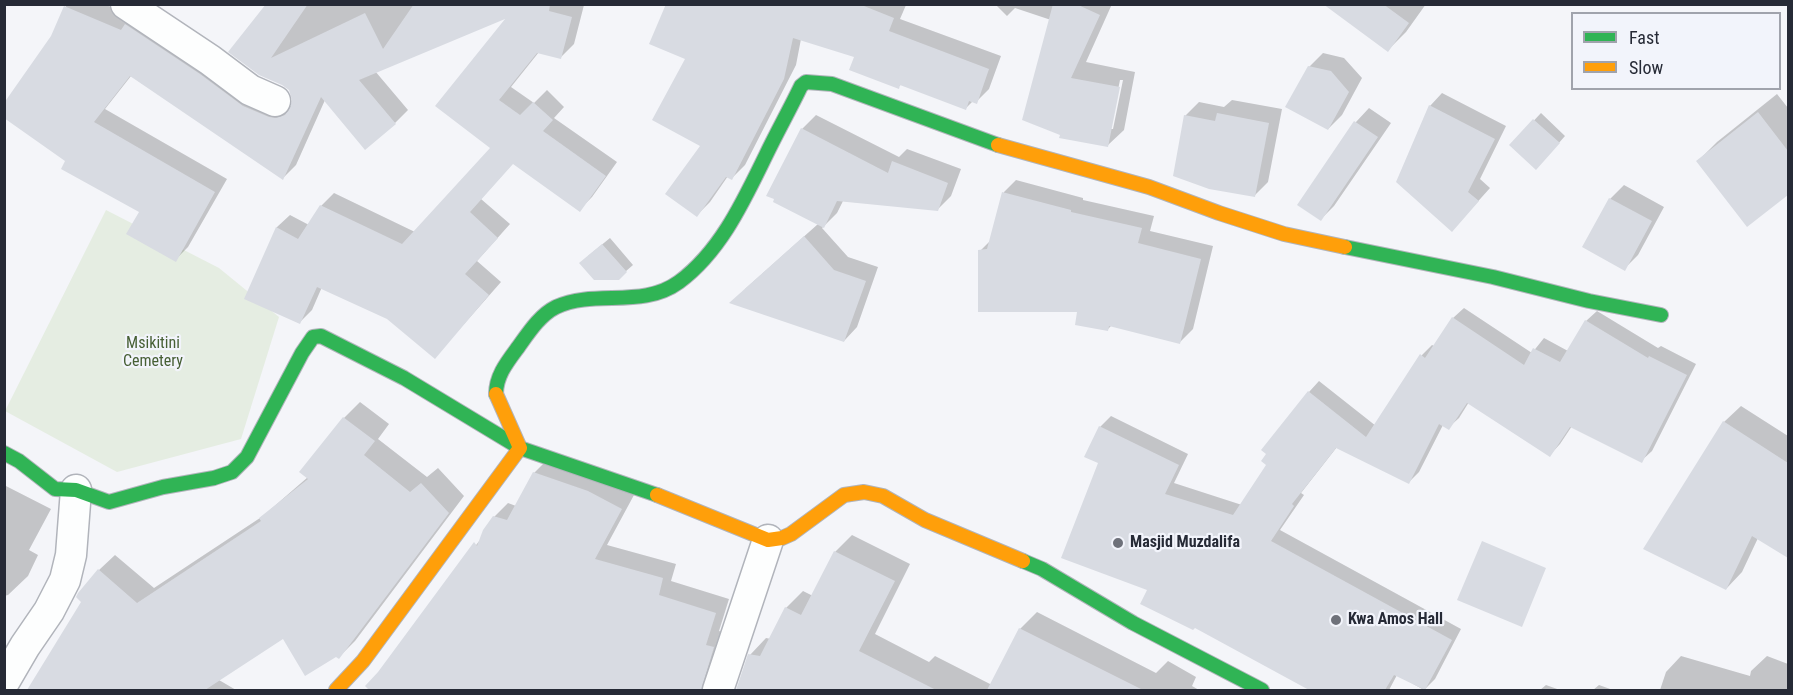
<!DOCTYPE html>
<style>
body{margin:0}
#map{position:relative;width:1793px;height:695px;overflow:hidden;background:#f4f5f9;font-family:"Roboto Condensed",sans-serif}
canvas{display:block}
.frame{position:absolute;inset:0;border:6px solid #262a36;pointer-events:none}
.legend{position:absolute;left:1571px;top:12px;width:210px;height:78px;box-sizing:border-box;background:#f2f4fb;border:2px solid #a0a3ac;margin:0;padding:8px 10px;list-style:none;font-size:18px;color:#262a36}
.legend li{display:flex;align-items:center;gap:12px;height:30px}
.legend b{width:30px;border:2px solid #a0a3ac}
</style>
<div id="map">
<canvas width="1793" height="695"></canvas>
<div class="frame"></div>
<ul class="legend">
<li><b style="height:8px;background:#30b455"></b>Fast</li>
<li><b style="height:8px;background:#ff9f0a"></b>Slow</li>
</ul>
</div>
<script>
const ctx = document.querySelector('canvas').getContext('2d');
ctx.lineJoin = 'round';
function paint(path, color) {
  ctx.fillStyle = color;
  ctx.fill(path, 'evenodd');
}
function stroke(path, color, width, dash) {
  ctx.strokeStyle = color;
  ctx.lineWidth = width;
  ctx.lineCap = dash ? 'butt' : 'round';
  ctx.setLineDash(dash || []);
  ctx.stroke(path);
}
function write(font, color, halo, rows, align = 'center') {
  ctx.font = font + ' "Roboto Condensed",sans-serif';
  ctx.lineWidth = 4.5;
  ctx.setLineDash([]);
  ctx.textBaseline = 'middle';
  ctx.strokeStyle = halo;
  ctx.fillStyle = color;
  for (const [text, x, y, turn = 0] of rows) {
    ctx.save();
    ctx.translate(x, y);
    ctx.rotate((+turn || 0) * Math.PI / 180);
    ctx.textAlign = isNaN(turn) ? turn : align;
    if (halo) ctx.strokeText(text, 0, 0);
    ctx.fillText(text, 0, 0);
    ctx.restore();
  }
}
paint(new Path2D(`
 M106 210 219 268 279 317 241 439 117 472 5 411Z`), '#e5ede2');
paint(new Path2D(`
 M67 4H104L134 17 281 104 291 106 294 98 290 89 283 84 260 74 267 4 584 5 574 44 561 57 539 52 511 87 534 103 547 90 564 107 554 118 617 162 592 197 579 210 513 163 481 199 510 224 477 261 501 282 435 357 388 317 322 287 312 310 299 323 246 298 277 227 290 215 309 225 321 206 334 193 415 232 492 148 510 15 375 71 408 110 395 123 325 100 296 165 283 178 131 76 105 109 227 179 188 247 175 260 141 211 67 161 52 37Z
 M672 4H904L906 5 900 19 1001 56 989 89 976 102 973 101 966 108 902 84 898 87 856 56 801 39 796 65 745 165 732 178 728 176 710 202 697 215 702 145 687 59Z
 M995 4H1112L1086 62 1135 72 1124 130 1108 145 1062 134 1051 20 1015 8 1007 16ZM1120 80H1123L1113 129H1110Z
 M1327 4H1426L1406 32 1388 50Z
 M1323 53 1344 58 1362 78 1342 115 1328 129 1309 67Z
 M1442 93 1506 126 1480 179 1490 188 1464 217 1430 106Z
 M1777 94 1788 108V193L1748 225 1698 161 1717 142Z
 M1232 100 1282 109 1268 182 1254 196 1185 116 1199 102 1224 107Z
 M1369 108 1391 123 1334 206 1321 219 1299 205 1356 122Z
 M1541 113 1565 136 1543 161 1511 145Z
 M816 115 899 157 907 149 961 169 951 196 937 210 843 201 837 213 822 228 848 257 878 267 857 327 844 341 745 289 818 224 802 129Z
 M1016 180 1083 198V200L1154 216 1150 231 1213 246 1193 329 1180 342 1112 325 1108 329 980 251 991 240 1004 192Z
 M1624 185 1664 207 1638 255 1624 269 1610 199Z
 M610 238 633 265 618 278 588 256Z
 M1464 308 1532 353 1544 338 1568 351 1586 321 1597 311 1658 348 1661 346 1696 364 1652 451 1641 461 1572 426 1560 444 1550 455 1469 402 1459 418 1448 428 1443 425 1419 472 1409 482 1337 447 1301 493 1304 495 1280 530 1461 629 1435 679 1424 690 1397 675 1389 690H1312L1195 626 1149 589 1100 427 1111 416 1188 454 1174 483 1242 505 1268 464 1309 392 1319 381 1376 426 1422 355 1432 345 1434 346 1453 318Z
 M360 402 389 424 378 439 427 477 438 468 464 496 355 641 339 657 284 637 219 680 236 690H28L83 602 99 570 115 555 154 588 263 516 308 477 302 472 344 418Z
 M1741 406 1788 436V556L1758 538 1742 572 1726 589 1724 422Z
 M548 459 634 495 607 545 676 564 671 581 729 599 719 631 727 633 717 690H371L367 686 379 673 483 536 494 517 508 503 516 506 534 473Z
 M4 485 51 509 29 550 38 555 28 576 8 595 4 596Z
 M852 535 910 564 875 634 929 662 935 656 992 685 1020 629 1037 612 1156 673 1168 661 1196 677 1192 686 1199 690H770L742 677 750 655 766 638 771 639 786 608 803 591 813 596 835 552Z
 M1681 656 1750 676 1751 671 1767 656 1788 664V690H1660L1666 672Z
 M1546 685 1560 690H1540Z
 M1599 685 1613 690H1593Z`), '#0003');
paint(new Path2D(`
 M266 4H308L271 58 365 13 383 49 414 4H550L549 11 572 17 561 59 537 53 499 100 520 115 533 102 553 120 543 131 606 176 580 212 513 164 470 212 498 238 465 274 489 295 435 359 387 319 317 287 300 324 244 299 276 227 298 239 320 205 402 244 490 148 435 106 505 19 359 80 396 124 365 150 321 97 283 180 130 76 94 122 215 192 176 262 126 234 139 212 61 169 65 161 4 118V103L51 36 64 6 121 30 125 24 200 74 243 106 269 117 276 118 285 115 290 108 292 100 289 90 282 85 259 75 228 52Z
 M666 4H859L894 18 889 31 989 69 977 104 969 101 966 110 900 85 899 89 849 70 854 57 793 38 784 79 732 180 726 177 697 217 665 194 700 146 652 120 685 59 649 44Z
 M1053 4H1076L1100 15 1071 78 1120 87 1108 147 1059 138 1060 135 1022 120Z
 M1323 4H1383L1409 23 1388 52Z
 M1308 66 1331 71 1349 92 1328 130 1285 107Z
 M1429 105 1495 139 1468 192 1479 201 1452 232 1396 182Z
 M1758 112 1788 151V195L1747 227 1696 161Z
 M1217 113 1269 123 1255 197 1209 189 1173 176 1184 115 1215 121Z
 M1533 119 1560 143 1536 170 1509 145Z
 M1354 121 1378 137 1321 221 1297 205Z
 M801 128 888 173 892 161 948 183 938 211 837 201 824 228 773 202 774 199 766 196Z
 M1002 192 1071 210V212L1142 228 1138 243 1201 259 1180 344 1109 326 1108 331 1075 325 1077 312H978V250L987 249Z
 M1609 198 1652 221 1625 271 1582 247Z
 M804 236 834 270 866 281 844 342 729 303Z
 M602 244 627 272 619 280H594L579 263Z
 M1452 317 1524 365 1533 348 1560 362 1585 320 1648 358 1649 356 1687 375 1642 463 1570 427 1550 457 1467 403 1449 430 1439 424 1409 484 1336 448 1292 504 1294 506 1271 541 1452 640 1425 690 1394 675 1385 690H1309L1195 628 1193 630 1140 604 1147 590 1061 558 1098 463 1084 457 1099 426 1179 465 1165 494 1233 515 1266 465 1261 461 1266 454 1261 450 1308 391 1366 437 1420 354 1425 358Z
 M343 417 375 441 364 455 410 492 421 483 449 513 339 659 336 657 305 676 283 639 205 690H27L81 602 76 597 78 593 98 569 137 603 261 521 259 518 308 479 299 472Z
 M1723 421 1788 463V558L1752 536 1726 590 1643 549Z
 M533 472 588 491 622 509 595 559 663 578 659 595 716 613 706 645 714 647 701 690H369L365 686 378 672 474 542 477 546 483 530 493 516 507 520Z
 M1482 541 1546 568 1522 627 1457 600Z
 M834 551 895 581 859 651 936 690H736L748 654 760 656 785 607 801 615Z
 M1019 628 1143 690H987Z`), '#d8dbe2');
const street = new Path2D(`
 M126 4 210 60 250 90 275 101
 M4 682 25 646 49 611 65 580 71 555 76 490
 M718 690 768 540`);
const fast = new Path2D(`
 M1345 247 1493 277 1589 301 1661 315
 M496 394C496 375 508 361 519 346 529 332 540 315 556 307 596 289 642 309 679 282 721 251 744 200 766 155 777 132 790 109 801 86L806 82 832 84 998 145
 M4 453 19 461 55 489 76 490 109 502 163 487 214 478 232 472 247 457 302 353 313 337 321 336 404 378 520 448 657 495
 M1023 561 1042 569 1133 623 1262 690`);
const slow = new Path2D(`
 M998 145 1149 187 1219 213 1284 234 1345 247
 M657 495 768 540 782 538 791 534 844 495 864 492 883 496 925 520 1023 561
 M336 690 363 661 520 448 496 394`);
stroke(street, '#b1b4bb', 33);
stroke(fast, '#b1b4bb', 16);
stroke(slow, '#b1b4bb', 16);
stroke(street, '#fdfefe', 30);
stroke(fast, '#30b455', 14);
stroke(slow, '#ff9f0a', 14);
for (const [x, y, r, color] of [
 [1118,543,6,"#6e717a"],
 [1336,620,6,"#6e717a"]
]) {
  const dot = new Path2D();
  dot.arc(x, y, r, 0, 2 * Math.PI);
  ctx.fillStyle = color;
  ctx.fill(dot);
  stroke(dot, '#f2f4fb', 2);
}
write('16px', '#465f34', '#f2f4fb', [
 ["Msikitini",153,344],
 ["Cemetery",153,362]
]);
write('bold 16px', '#262a36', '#f2f4fb', [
 ["Masjid Muzdalifa",1130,543],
 ["Kwa Amos Hall",1348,620]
], 'left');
</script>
